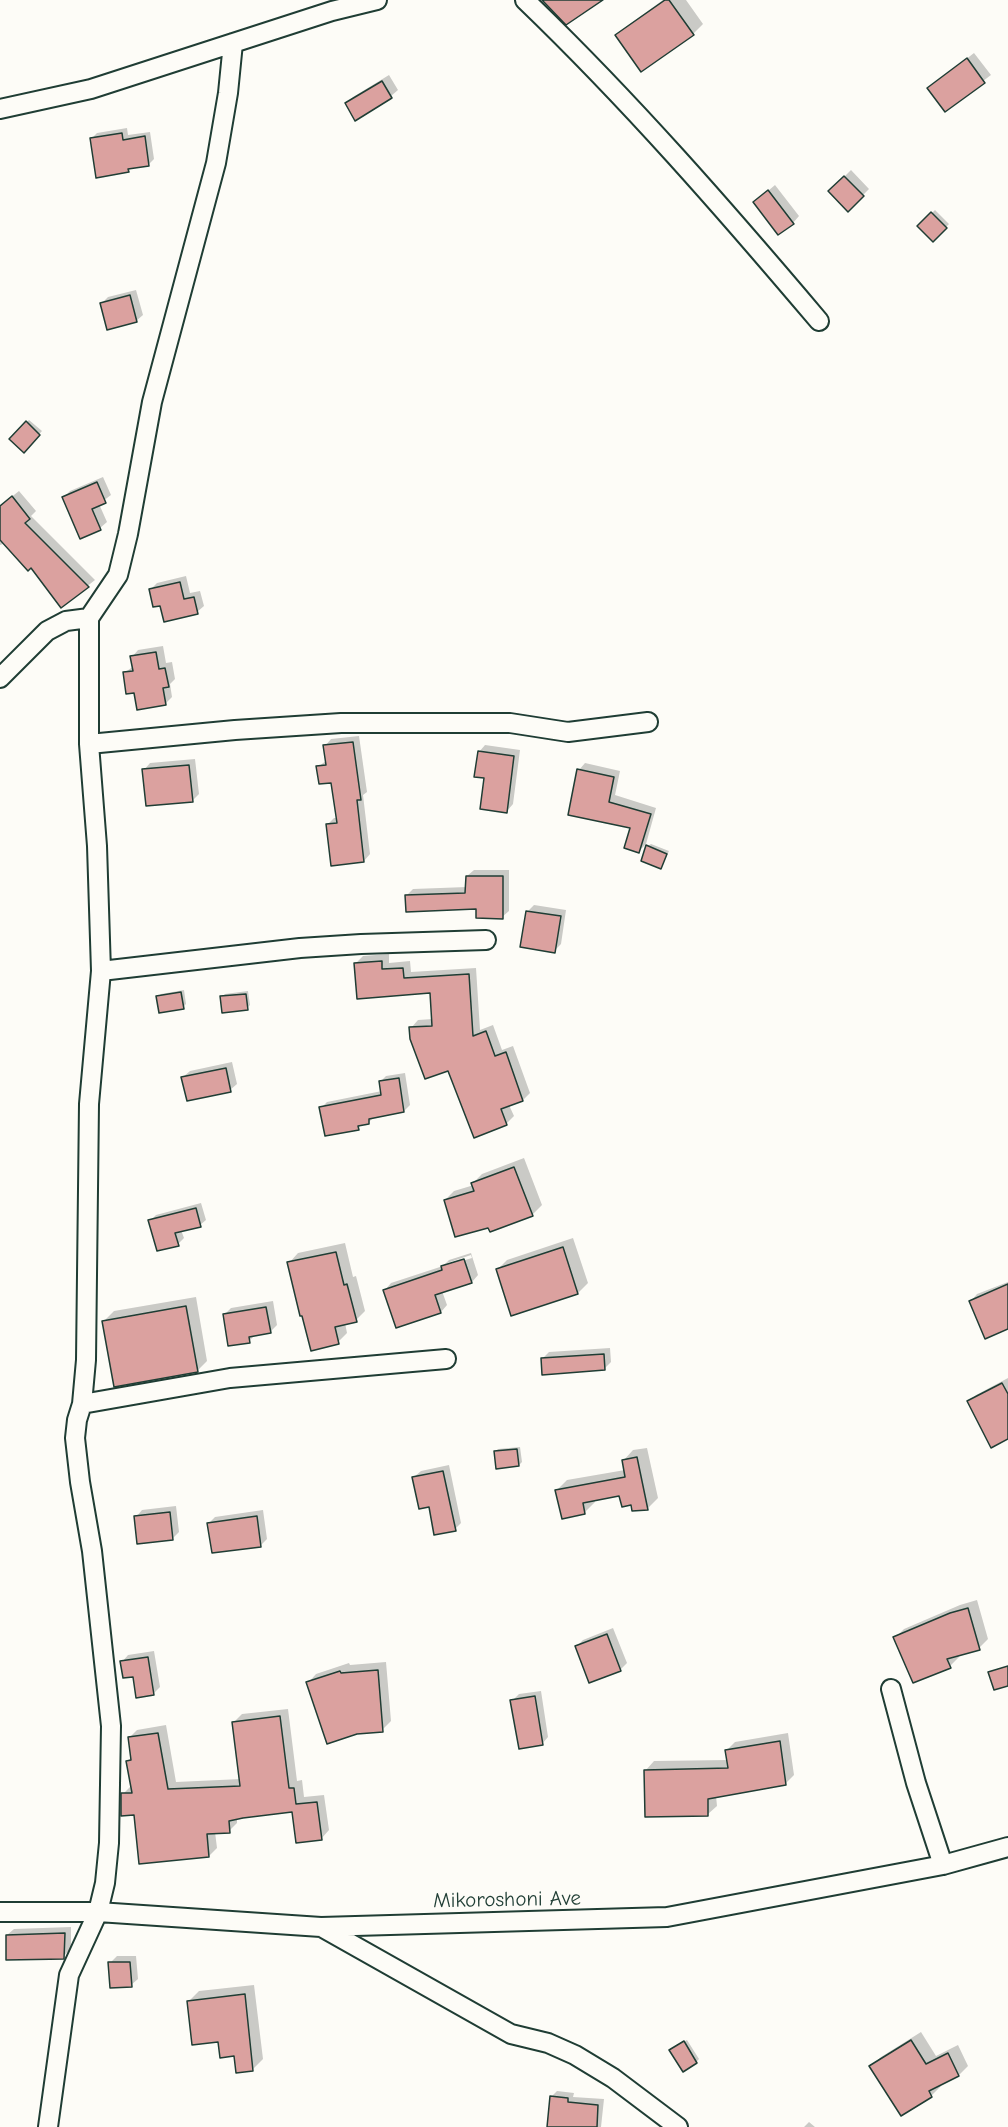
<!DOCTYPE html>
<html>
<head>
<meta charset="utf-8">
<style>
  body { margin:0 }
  canvas { display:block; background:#fdfcf7 }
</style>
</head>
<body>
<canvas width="1008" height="2127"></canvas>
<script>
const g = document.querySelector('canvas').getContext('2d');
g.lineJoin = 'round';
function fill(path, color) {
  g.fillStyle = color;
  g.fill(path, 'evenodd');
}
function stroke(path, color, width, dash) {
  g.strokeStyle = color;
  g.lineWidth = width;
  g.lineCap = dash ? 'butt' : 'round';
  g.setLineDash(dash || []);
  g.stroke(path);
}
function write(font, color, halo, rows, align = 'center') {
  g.font = font + ' "Comic Neue",sans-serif';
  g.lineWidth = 6;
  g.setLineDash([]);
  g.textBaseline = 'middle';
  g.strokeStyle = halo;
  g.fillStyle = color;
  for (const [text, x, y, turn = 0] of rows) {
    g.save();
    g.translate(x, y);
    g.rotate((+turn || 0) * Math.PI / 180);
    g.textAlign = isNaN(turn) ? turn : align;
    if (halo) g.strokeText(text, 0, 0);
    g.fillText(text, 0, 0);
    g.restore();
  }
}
const shadow = new Path2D(`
  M663,0H686L703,24L693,34L617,36L627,26Z
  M974,53L991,75L945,110L929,88Z
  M389,75L398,90L391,96L356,118L347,103L353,97Z
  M127,128L128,135L150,132L154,159L148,165L132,167L128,171L91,139L97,133Z
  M851,170L869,189L848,210L830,191Z
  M775,185L799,216L793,223L755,202Z
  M935,210L949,224L933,240L919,226Z
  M136,290L143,315L136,321L102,303L108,297Z
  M29,420L42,431L24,451L11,439Z
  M103,477L111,495L99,504L107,522L100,528L63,498L70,491Z
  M19,491L36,511L31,516L95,580L62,606L31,566L28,569L3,544L0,545V506Z
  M186,576L190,593L200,591L204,606L197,612L162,604L151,589L157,583Z
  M163,646L166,663L172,662L175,679L170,684L172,697L165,704L124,673L134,666L132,657L138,650Z
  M359,736L367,792L363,795L370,854L364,861L327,825L334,818H338L332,781L318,767L327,760L325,746L331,739Z
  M485,745L520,750L513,804L507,811L479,752Z
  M195,759L199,794L192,801L144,770L150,763Z
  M585,763L620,771L615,795L656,808L646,844L639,851L632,827L579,770Z
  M651,844L669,851L661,868L648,846Z
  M474,870H509V911L502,917L478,907L407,895L413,889L467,887V876Z
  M534,905L566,910L561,944L554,951L527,912Z
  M389,954V963L410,961L411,972L476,968L480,1030L493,1025L502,1050L513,1046L530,1093L523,1100L509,1105L514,1116L506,1124L449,1069L411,1028L418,1020L433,1019L431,992L356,963L363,956Z
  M184,990L186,1004L183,1007L158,997L161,994Z
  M248,991L250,1005L247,1008L222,997L225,994Z
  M232,1062L237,1084L230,1090L183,1077L190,1071Z
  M405,1073L410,1105L404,1111L375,1116L369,1122L363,1123L358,1128L321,1108L327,1102L382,1091L381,1081L386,1076Z
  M524,1158L542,1205L532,1215L489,1226L445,1200L454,1191L474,1185L473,1183L482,1174Z
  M201,1203L206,1220L200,1225L181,1230L184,1238L178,1244L150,1221L156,1215Z
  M573,1238L588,1283L578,1293L512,1314L497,1270L507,1260Z
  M345,1243L353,1277L356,1276L365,1311L356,1320L345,1323L347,1333L338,1342L303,1314L289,1263L298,1253Z
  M471,1253L478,1275L472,1282L442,1291L447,1305L441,1312L385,1290L391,1283L443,1266L449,1260ZM471,1255L472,1258L442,1267L447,1263Z
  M1008,1282V1328L971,1301L977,1294Z
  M196,1297L207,1361L197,1371L104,1321L114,1311Z
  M273,1301L277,1325L270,1332L256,1334L249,1341L224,1315L231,1308Z
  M610,1348L611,1362L604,1369L542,1359L549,1352Z
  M1008,1378V1437L969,1402L976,1395Z
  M520,1447L522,1462L519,1465L495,1452L498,1449Z
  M647,1448L658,1498L648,1508L633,1509L632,1504L621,1494L594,1499L595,1502L584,1513L557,1490L567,1480L625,1470L623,1461L633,1450Z
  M449,1465L461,1523L455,1529L414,1477L421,1471Z
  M176,1506L179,1532L173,1538L136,1517L142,1510Z
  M263,1510L267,1539L261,1545L209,1523L215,1517Z
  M977,1600L988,1639L979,1648L958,1654L959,1657L950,1666L914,1681L895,1638L904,1629L960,1605Z
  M613,1628L627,1663L620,1670L576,1647L583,1640Z
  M154,1651L160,1687L153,1694L122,1662L128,1655Z
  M386,1662L391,1721L382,1730L308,1683L316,1674L349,1663L350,1665Z
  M541,1691L548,1737L542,1744L512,1701L519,1694Z
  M288,1709L297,1781L302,1780L304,1797L324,1795L329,1830L321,1839L293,1810L237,1817V1823L229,1831L215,1832L217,1848L209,1856L135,1814L123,1794L131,1786L128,1761L132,1757L129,1738L137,1730L166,1725L176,1782L241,1779L234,1722L242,1714Z
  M788,1733L794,1775L785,1784L716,1796L717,1806L708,1814L646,1770L654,1761L728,1760L727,1750L735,1742Z
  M71,1927V1948L63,1957L7,1935L14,1929Z
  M117,1956H136L138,1979L131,1985L110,1963Z
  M254,1985L263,2059L253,2069L220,2041L189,2001L199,1991Z
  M921,2032L936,2056L958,2045L968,2066L959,2075L939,2084L941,2086L931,2096L902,2114L871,2066L881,2057Z
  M687,2040L699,2059L696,2062L674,2047Z
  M557,2091L574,2093L573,2097L604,2099L601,2127H549L551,2097Z
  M809,2122L815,2127H804Z`);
const building = new Path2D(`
  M542,0H603L566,25Z
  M665,0H669L694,35L641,72L615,35Z
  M967,58L985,83L945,112L927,88Z
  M382,81L392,98L355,121L345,103Z
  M122,133L123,140L145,136L149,166L128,169L129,172L96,178L90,138Z
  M844,176L864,196L848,212L828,191Z
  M768,190L794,224L778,235L753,202Z
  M931,212L947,228L933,242L917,226Z
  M130,295L137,322L107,330L100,303Z
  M26,421L40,435L24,453L9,439Z
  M97,482L106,503L92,509L101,530L80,539L62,497Z
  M12,496L30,519L25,523L89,587L61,608L31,568L28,571L0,540V506Z
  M180,582L184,599L194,597L198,614L164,622L160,606L153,607L149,589Z
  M156,652L159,669L165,668L169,687L163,688L166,705L137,710L134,693L126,694L123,672L133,671L130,656Z
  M353,742L361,800H357L364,862L331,866L326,824L337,823L331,783L319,784L316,766L326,765L323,745Z
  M478,751L514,756L507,813L480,809L484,778L474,777Z
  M189,765L193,802L146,806L142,769Z
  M577,769L614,777L609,802L651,814L639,853L624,848L630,828L568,815Z
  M646,845L667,854L661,869L641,861Z
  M466,876H503V919L476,918V909L406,912L405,895L465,893Z
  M526,911L561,916L555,953L520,947Z
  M382,961V969L403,968L404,978L469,974L473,1036L486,1031L495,1056L506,1052L523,1101L501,1109L507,1125L474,1138L448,1071L425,1079L410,1039L409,1027L432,1026L430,993L357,999L354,963Z
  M181,992L184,1009L159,1013L156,996Z
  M246,994L248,1010L222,1013L220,996Z
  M226,1068L231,1092L187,1101L181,1077Z
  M399,1078L404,1112L369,1119V1124L358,1126L359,1130L325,1136L319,1107L381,1095L379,1081Z
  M514,1167L533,1216L490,1232L488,1228L455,1237L444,1200L474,1191L471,1183Z
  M196,1208L201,1227L175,1233L179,1246L157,1251L148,1220Z
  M563,1247L578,1294L511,1316L496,1269Z
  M336,1252L344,1285L347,1284L357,1322L335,1327L339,1344L311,1351L302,1316H300L287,1262Z
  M464,1259L472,1283L435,1295L441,1313L396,1328L383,1290L442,1270L441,1266Z
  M1008,1284V1329L985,1339L969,1301Z
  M186,1306L198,1372L114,1387L102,1321Z
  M266,1307L271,1333L249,1337L250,1343L228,1346L223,1314Z
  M604,1354L605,1370L542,1375L541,1358Z
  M1002,1383L1008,1394V1439L991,1448L967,1401Z
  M517,1449L519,1466L496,1469L494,1451Z
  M637,1457L648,1510L632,1511L631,1505L622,1507L619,1496L583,1503L585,1514L562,1519L555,1490L625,1477L622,1460Z
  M443,1471L456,1531L434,1535L429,1507L419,1509L412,1477Z
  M170,1512L173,1540L137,1544L134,1516Z
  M257,1516L261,1547L212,1553L207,1523Z
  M968,1608L980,1650L947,1659L951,1668L913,1683L893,1637L950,1613Z
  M607,1634L621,1671L589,1683L575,1646Z
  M148,1657L154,1695L136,1698L133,1677L123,1678L120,1661Z
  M1008,1666V1686L994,1690L988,1672Z
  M378,1670L383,1732L357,1734L327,1744L306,1682L340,1671L341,1673Z
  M535,1696L543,1745L519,1749L510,1700Z
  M280,1716L289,1788H294L296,1804L317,1802L322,1840L296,1843L292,1812L243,1818L229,1821L230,1833L207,1834L209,1857L139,1864L134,1815L121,1816V1793H132L126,1761L131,1760L128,1737L158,1733L168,1789L240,1786L232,1722Z
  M780,1741L786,1785L708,1799V1816L645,1817L644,1770L728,1768L725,1750Z
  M65,1933L64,1959L6,1960V1935Z
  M108,1962H130L132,1987L110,1988Z
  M245,1994L253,2071L236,2073L234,2056L220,2058L218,2042L192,2045L187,2001Z
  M911,2040L926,2064L948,2053L959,2076L929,2091L932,2097L901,2116L869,2066Z
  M684,2041L697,2063L683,2072L669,2050Z
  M550,2096L568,2098V2102L598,2105L597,2127H547Z`);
const minor = new Path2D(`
  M525,0C630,101 725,210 819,321
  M0,109L91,89L332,11L377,0
  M0,678L47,631L66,621L89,618
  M89,744L235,730L341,723H510L568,732L648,722
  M101,971L300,948L361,944L486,940
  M82,1404L230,1378L446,1359
  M891,1689L916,1783L943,1865
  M0,1912H98L321,1927L667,1917L943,1865L1008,1847
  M323,1928L511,2034L548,2043L575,2055L613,2078L678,2127
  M48,2127L69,1975L98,1912L105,1883L109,1843L111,1726L92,1551L80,1482L75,1438L77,1420L82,1404L86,1360L89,1104L101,971L97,846L89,744V618L118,575L128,534L152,402L216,163L228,93L233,43`);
const streetNames = [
  ["Mikoroshoni Ave",507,1900,-1]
];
fill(shadow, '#0003');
fill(building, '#dba19f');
stroke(building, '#1f3d34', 1.5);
stroke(minor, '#1f3d34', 22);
stroke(minor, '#fdfcf7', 18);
write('21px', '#1f3d34', '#fdfcf7', streetNames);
</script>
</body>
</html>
